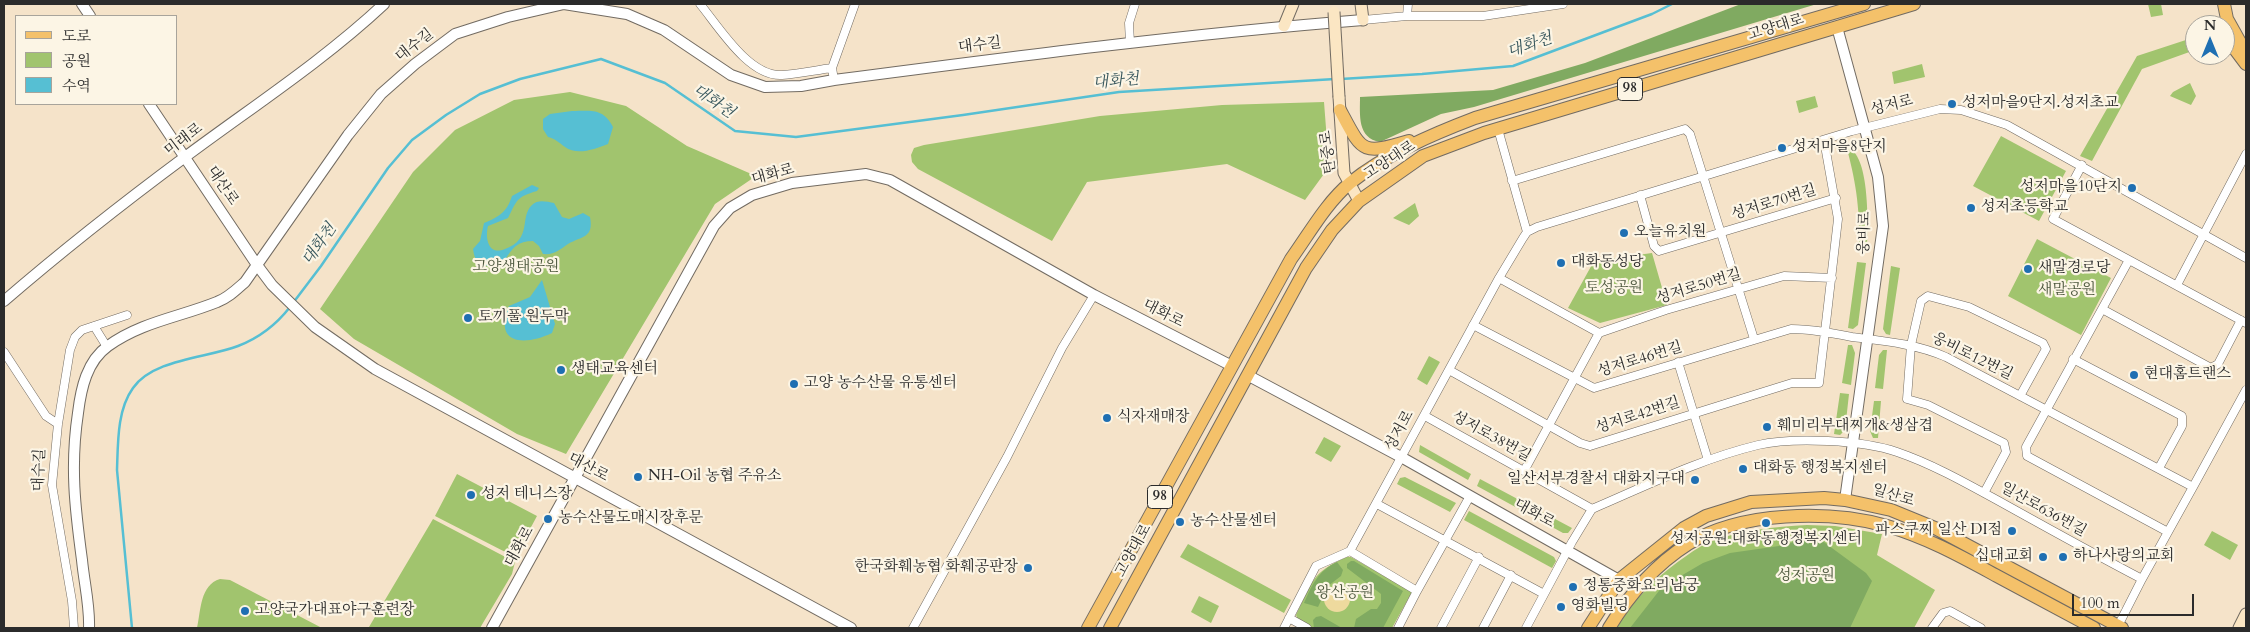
<!DOCTYPE html>
<html>
<head>
<meta charset="utf-8">
<style>
  body { margin:0 }
  #map { position:relative; width:2250px; height:632px; overflow:hidden; background:#f5e3c9; font-family:Cardo,"Noto Serif KR",serif }
  canvas { display:block }
  .frame { position:absolute; inset:0; border:5px solid #2b2b2b; pointer-events:none }
  .legend { position:absolute; left:15px; top:15px; width:162px; height:90px; box-sizing:border-box; background:#fcf5e5; border:1px solid #a8a49b; margin:0; padding:6px 9px; list-style:none; font-size:15px; color:#2b2b2b }
  .legend li { display:flex; align-items:center; gap:10px; height:25px }
  .legend b { width:25px; border:1px solid #a8a49b }
  .north { position:absolute; left:2185px; top:15px; width:50px; height:50px; box-sizing:border-box; background:#fcf5e5; border:1px solid #a8a49b; border-radius:50%; rotate:0deg; font-size:14px; font-weight:700; line-height:20px; text-align:center; color:#2b2b2b }
  .north::after { content:''; display:block; margin:auto; width:18px; height:22px; background:#1f6fb2; clip-path:polygon(50% 0,100% 100%,50% 72%,0 100%) }
  .scale { position:absolute; left:2072px; top:594px; width:122px; height:22px; box-sizing:border-box; border:2px solid #2b2b2b; border-top:0; padding-left:6px; font-size:15px; line-height:18px; white-space:nowrap; color:#2b2b2b; -webkit-text-stroke:4px #fcf5e5; paint-order:stroke }
</style>
</head>
<body>
<div id="map">
<canvas width="2250" height="632"></canvas>
<div class="frame"></div>
<ul class="legend">
<li><b style="height:6px;background:#f4c16a"></b>도로</li>
<li><b style="height:14px;background:#a1c46e"></b>공원</li>
<li><b style="height:14px;background:#56bfd3"></b>수역</li>
</ul>
<div class="north">N</div>
<div class="scale">100 m</div>
</div>
<script>
const g = document.querySelector('canvas').getContext('2d');
g.lineJoin = 'round';
function fill(path, color) {
  g.fillStyle = color;
  g.fill(path, 'evenodd');
}
function stroke(path, color, width, dash) {
  g.strokeStyle = color;
  g.lineWidth = width;
  g.lineCap = dash ? 'butt' : 'round';
  g.setLineDash(dash || []);
  g.stroke(path);
}
function write(font, color, halo, rows, align = 'center') {
  g.font = font + ' Cardo,"Noto Serif KR",serif';
  g.lineWidth = 4.5;
  g.setLineDash([]);
  g.textBaseline = 'middle';
  g.strokeStyle = halo;
  g.fillStyle = color;
  for (const [text, x, y, turn = 0] of rows) {
    g.save();
    g.translate(x, y);
    g.rotate((+turn || 0) * Math.PI / 180);
    g.textAlign = isNaN(turn) ? turn : align;
    if (halo) g.strokeText(text, 0, 0);
    g.fillText(text, 0, 0);
    g.restore();
  }
}
const green = new Path2D(`
  M2148,4H2161L2163,15L2151,17Z
  M2195,37V50L2142,69L2092,161L2080,156L2137,56Z
  M1922,64L1925,77L1894,84L1892,72Z
  M2190,83L2196,96L2191,105L2170,96L2173,92Z
  M570,92L626,106L687,146L756,176L715,204L566,454L517,434L354,339L320,309L413,172L455,130L514,100Z
  M1815,96L1818,107L1799,113L1796,101Z
  M1324,102L1329,167L1305,200L1227,164L1087,182L1052,241L918,169L912,162L911,155L914,148L924,145L1100,116L1222,105Z
  M2001,136L2066,171L2039,221L1973,186Z
  M1851,149C1870,163 1868,228 1867,251L1859,249C1860,212 1857,186 1847,149Z
  M1415,203L1419,216L1409,225L1393,218Z
  M2037,239L2111,278L2081,335L2008,296Z
  M1652,253L1667,305L1600,323L1568,308L1594,261Z
  M1857,262L1866,263L1858,325L1853,329L1848,328Z
  M1891,266L1900,268L1890,335L1886,334L1883,329Z
  M1848,345H1852L1855,353L1851,385L1842,383Z
  M1883,350H1887L1883,389L1875,388L1879,355Z
  M1429,356L1440,362L1427,385L1417,379Z
  M1840,393L1849,394L1845,430L1840,435L1834,434Z
  M1874,401H1881L1878,438H1873L1870,431Z
  M1324,437L1341,446L1331,462L1315,453Z
  M1420,445L1471,474L1468,480L1419,452Z
  M457,474L537,516L515,557L435,516Z
  M1405,477L1456,503L1450,512L1397,484L1400,478Z
  M1480,479L1572,528L1568,533H1563L1477,486Z
  M1469,511L1554,557L1556,561L1552,568L1464,520Z
  M433,519L515,562L512,574L480,628H366L369,627Z
  M1807,525L1835,526L1882,534L1877,555L1935,590L1914,628H1617C1635,597 1659,574 1689,554C1695,550 1702,545 1709,542C1741,530 1774,527 1807,525Z
  M2212,531L2238,545L2230,560L2204,545Z
  M1188,544L1291,600L1284,613L1180,557Z
  M1347,557H1351L1412,592L1392,628H1311L1299,622L1296,615C1312,583 1311,572 1347,557Z
  M220,579L230,580L322,628H197C201,610 200,585 220,579Z
  M1199,596L1219,606L1211,623L1191,612Z`);
const forest = new Path2D(`
  M1741,4H1817L1474,107L1441,114L1380,142C1357,138 1360,115 1360,97L1493,90L1585,63Z
  M1798,540H1821L1866,573L1872,581L1850,628H1630L1662,587L1703,563L1730,553L1786,545Z
  M1351,561H1354L1403,591L1383,628H1354L1356,619L1371,609H1377L1381,603V594L1347,568V564Z
  M1337,562L1343,570L1341,576L1328,586L1318,607L1304,603C1312,585 1318,571 1337,562Z
  M1321,616L1342,628H1343H1314L1313,620L1316,617Z`);
const sand = new Path2D(`
  M1324 599a13 13 0 1 1 26 0a13 13 0 1 1-26 0Z`);
const water = new Path2D(`
  M572,111C592,111 603,108 613,127L608,144C595,149 577,156 565,147C558,142 556,139 548,137L543,129V119L550,114Z
  M532,185L539,188L537,191C516,197 517,200 508,218L488,226C485,238 488,256 505,249C533,239 519,217 532,205C538,199 547,202 554,203L562,217L569,219L583,213L590,217C594,238 582,236 568,244C559,250 555,255 543,254L539,246L533,241C518,241 512,248 505,260C489,267 476,272 473,249L480,241L484,223C499,217 507,212 512,196Z
  M542,280L555,324L552,333C525,346 493,345 509,306L530,297Z`);
const stream = new Path2D(`
  M1341,79L1422,74L1513,66L1652,14L1672,4
  M293,303L321,266L388,168L412,140L446,115L480,94L520,79L601,59L665,83L735,131L796,137L963,115L1119,92L1335,79
  M132,628L117,470C118,443 117,410 133,388C153,359 207,358 238,346C259,338 276,325 290,307`);
const minor = new Path2D(`
  M700,4C719,27 749,77 782,75C799,74 816,70 832,68
  M1407,16L1408,4
  M1363,20L1407,16H1483L1563,4
  M1130,43L1129,23L1135,4
  M834,80L832,68L855,4
  M1498,129L1527,232
  M2082,165L2053,219L2246,323
  M1512,181L1685,129L1690,134L1754,339
  M1640,195L1654,246L1659,251L1836,198
  M2129,260L2026,447L2027,456L2168,532L2193,487
  M1499,278L1599,333L1666,310L1784,276L1832,278
  M2177,285L2246,154
  M2102,309L2211,368L2218,364L2241,320
  M1473,325L1594,388L1791,329C1812,329 1832,333 1852,337C1884,341 1917,344 1946,357L2193,487L2246,390
  M94,326L107,347
  M4,352L46,416L58,424
  M2073,359L2182,416V426L2159,468
  M1678,362L1708,460
  M1449,370L1580,443L1590,446L1792,383H1819L1838,219L1824,140
  M1425,416L1592,509C1646,486 1700,459 1758,445C1793,437 1863,440 1897,452C1935,465 1971,486 2006,505C2051,530 2096,555 2142,579L2168,532
  M1524,471L1599,333
  M1984,493L2006,452L2004,443L1928,405L1907,399L1911,345L1921,301L1928,296L1969,307L2043,343L2046,349L2020,396
  M1377,504L1544,594
  M1350,551L1417,591
  M1289,618L1307,628
  M2118,626L2142,579
  M74,628L72,601L52,485L58,424L70,350L75,337L82,330L127,315
  M913,628L1007,457L1062,348L1094,295
  M1284,628L1316,566L1350,551L1499,278L1523,238L1527,232L1537,227L1852,131L1940,109L1961,110L2007,125L2246,258
  M1398,628L1417,591L1470,496
  M1441,628L1479,557
  M1483,628L1511,575
  M1526,628L1572,542L1592,509
  M1932,628L1943,613L1950,611L1981,628`);
const tertiary = new Path2D(`
  M82,4L90,16
  M1837,27L1878,177L1883,226L1845,500
  M149,104L257,265L272,285L315,327L375,369L851,628
  M4,301C62,251 123,203 185,157C252,107 323,61 384,4
  M1249,376L1401,457L1619,580
  M89,628C90,606 84,582 82,560C75,508 70,466 78,413C81,388 87,361 108,346C141,322 180,317 217,302C228,298 236,290 245,282L348,135L381,94L415,64L455,34L508,17L564,4L627,14L664,30L731,75L765,87L801,86L834,80C1010,57 1186,34 1363,20
  M492,628L714,226L730,208L752,195L792,183L866,174L890,180L1094,295L1232,366`);
const secondary = new Path2D(`
  M1361,4L1363,20
  M1284,26L1293,4
  M1339,97L1344,173L1359,201
  M2239,628L2246,614`);
const primary = new Path2D(`
  M2224,4L2227,19L2246,53
  M2234,48L2246,64
  M1340,110C1363,153 1361,155 1409,141
  M1088,628L1291,259C1309,234 1326,203 1350,183C1386,154 1433,134 1475,118L1864,4
  M1110,628L1306,268L1332,230L1359,201L1423,156L1484,133L1914,4
  M1588,628L1619,580L1684,528L1706,516L1751,502L1824,498L1845,500L1891,510L1935,528L2122,628
  M1609,628C1629,595 1655,565 1688,544C1741,511 1829,510 1887,526C1926,537 1962,557 1997,576C2030,594 2062,611 2094,628`);
const secondaryBridge = new Path2D(`
  M1334,12L1339,97`);
const markers = [
  [1952,104,5,"#1f6fb2"],
  [1782,148,5,"#1f6fb2"],
  [2132,188,5,"#1f6fb2"],
  [1971,208,5,"#1f6fb2"],
  [1624,233,5,"#1f6fb2"],
  [1561,263,5,"#1f6fb2"],
  [2028,269,5,"#1f6fb2"],
  [468,318,5,"#1f6fb2"],
  [561,370,5,"#1f6fb2"],
  [2134,375,5,"#1f6fb2"],
  [794,384,5,"#1f6fb2"],
  [1107,418,5,"#1f6fb2"],
  [1767,427,5,"#1f6fb2"],
  [1743,469,5,"#1f6fb2"],
  [638,477,5,"#1f6fb2"],
  [1695,480,5,"#1f6fb2"],
  [471,495,5,"#1f6fb2"],
  [548,519,5,"#1f6fb2"],
  [1180,522,5,"#1f6fb2"],
  [1766,523,5,"#1f6fb2"],
  [2012,531,5,"#1f6fb2"],
  [2043,557,5,"#1f6fb2"],
  [2063,557,5,"#1f6fb2"],
  [1028,568,5,"#1f6fb2"],
  [1573,587,5,"#1f6fb2"],
  [1561,607,5,"#1f6fb2"],
  [245,611,5,"#1f6fb2"]
];
const shields = [
  [1630,89,25],
  [1160,497,25]
];
const shieldNames = [
  ["98",1630,89],
  ["98",1160,497]
];
const streetNames = [
  ["고양대로",1776,28,-17],
  ["대수길",415,46,-38],
  ["대수길",980,46,-7],
  ["성저로",1892,106,-14],
  ["미래로",184,140,-37],
  ["탄중로",1329,152,-97],
  ["고양대로",1390,161,-33],
  ["대화로",773,175,-15],
  ["대산로",222,186,56],
  ["성저로70번길",1774,203,-17],
  ["웅비로",1865,233,-88],
  ["성저로50번길",1699,287,-17],
  ["대화로",1163,314,27],
  ["웅비로12번길",1972,357,26],
  ["성저로46번길",1640,360,-17],
  ["성저로42번길",1638,416,-18],
  ["성저로",1400,431,-61],
  ["성저로38번길",1491,437,29],
  ["대산로",588,468,28],
  ["대수길",40,470,-88],
  ["일산로",1893,496,17],
  ["일산로636번길",2043,510,29],
  ["대화로",1534,514,29],
  ["대화로",520,547,-61],
  ["고양대로",1134,551,-61]
];
const poiNames = [
  ["성저마을9단지.성저초교",1962,104],
  ["성저마을8단지",1792,148],
  ["성저마을10단지",2122,188,"right"],
  ["성저초등학교",1981,208],
  ["오늘유치원",1634,233],
  ["대화동성당",1571,263],
  ["새말경로당",2038,269],
  ["토끼풀 원두막",478,318],
  ["생태교육센터",571,370],
  ["현대홈트랜스",2144,375],
  ["고양 농수산물 유통센터",804,384],
  ["식자재매장",1117,418],
  ["훼미리부대찌개&생삼겹",1777,427],
  ["대화동 행정복지센터",1753,469],
  ["NH-Oil 농협 주유소",648,477],
  ["일산서부경찰서 대화지구대",1685,480,"right"],
  ["성저 테니스장",481,495],
  ["농수산물도매시장후문",558,519],
  ["농수산물센터",1190,522],
  ["파스쿠찌 일산 DI점",2002,531,"right"],
  ["성저공원.대화동행정복지센터",1766,540,"center"],
  ["십대교회",2033,557,"right"],
  ["하나사랑의교회",2073,557],
  ["한국화훼농협 화훼공판장",1018,568,"right"],
  ["정통중화요리남궁",1583,587],
  ["영화빌딩",1571,607],
  ["고양국가대표야구훈련장",255,611]
];
const parkNames = [
  ["고양생태공원",516,268],
  ["토성공원",1614,289],
  ["새말공원",2067,291],
  ["성저공원",1806,577],
  ["왕산공원",1345,594]
];
const waterNames = [
  ["대화천",1530,46,-19],
  ["대화천",1116,82,-6],
  ["대화천",713,102,34],
  ["대화천",320,245,-55]
];
fill(green, '#a1c46e');
fill(forest, '#80aa61');
fill(sand, '#eeda9e');
fill(water, '#56bfd3');
stroke(stream, '#56bfd3', 2.5);
stroke(minor, '#726b62', 9);
stroke(tertiary, '#726b62', 12);
stroke(secondary, '#726b62', 13);
stroke(primary, '#726b62', 14);
stroke(minor, '#fff', 8);
stroke(tertiary, '#fff', 10);
stroke(secondary, '#fbe6c3', 11);
stroke(primary, '#f4c16a', 12);
stroke(secondaryBridge, '#726b62', 13, []);
stroke(secondaryBridge, '#fbe6c3', 11);
for (const [x, y, r, color] of markers) {
  const dot = new Path2D();
  dot.arc(x, y, r, 0, 2 * Math.PI);
  g.fillStyle = color;
  g.fill(dot);
  stroke(dot, '#fcf5e5', 2);
}
for (const [x, y, w] of shields) {
  const box = new Path2D();
  box.roundRect(x - w / 2, y - 11.5, w, 23, 4);
  g.fillStyle = '#fcf5e5';
  g.fill(box);
  stroke(box, '#2b2b2b', 1);
}
write('bold 14px', '#2b2b2b', null, shieldNames);
write('15px', '#2b2b2b', '#fcf5e5', streetNames);
write('15px', '#2b2b2b', '#fcf5e5', poiNames, 'left');
write('15px', '#4e593f', '#fcf5e5', parkNames);
write('italic 16px', '#38575d', '#fcf5e5', waterNames);
</script>
</body>
</html>
